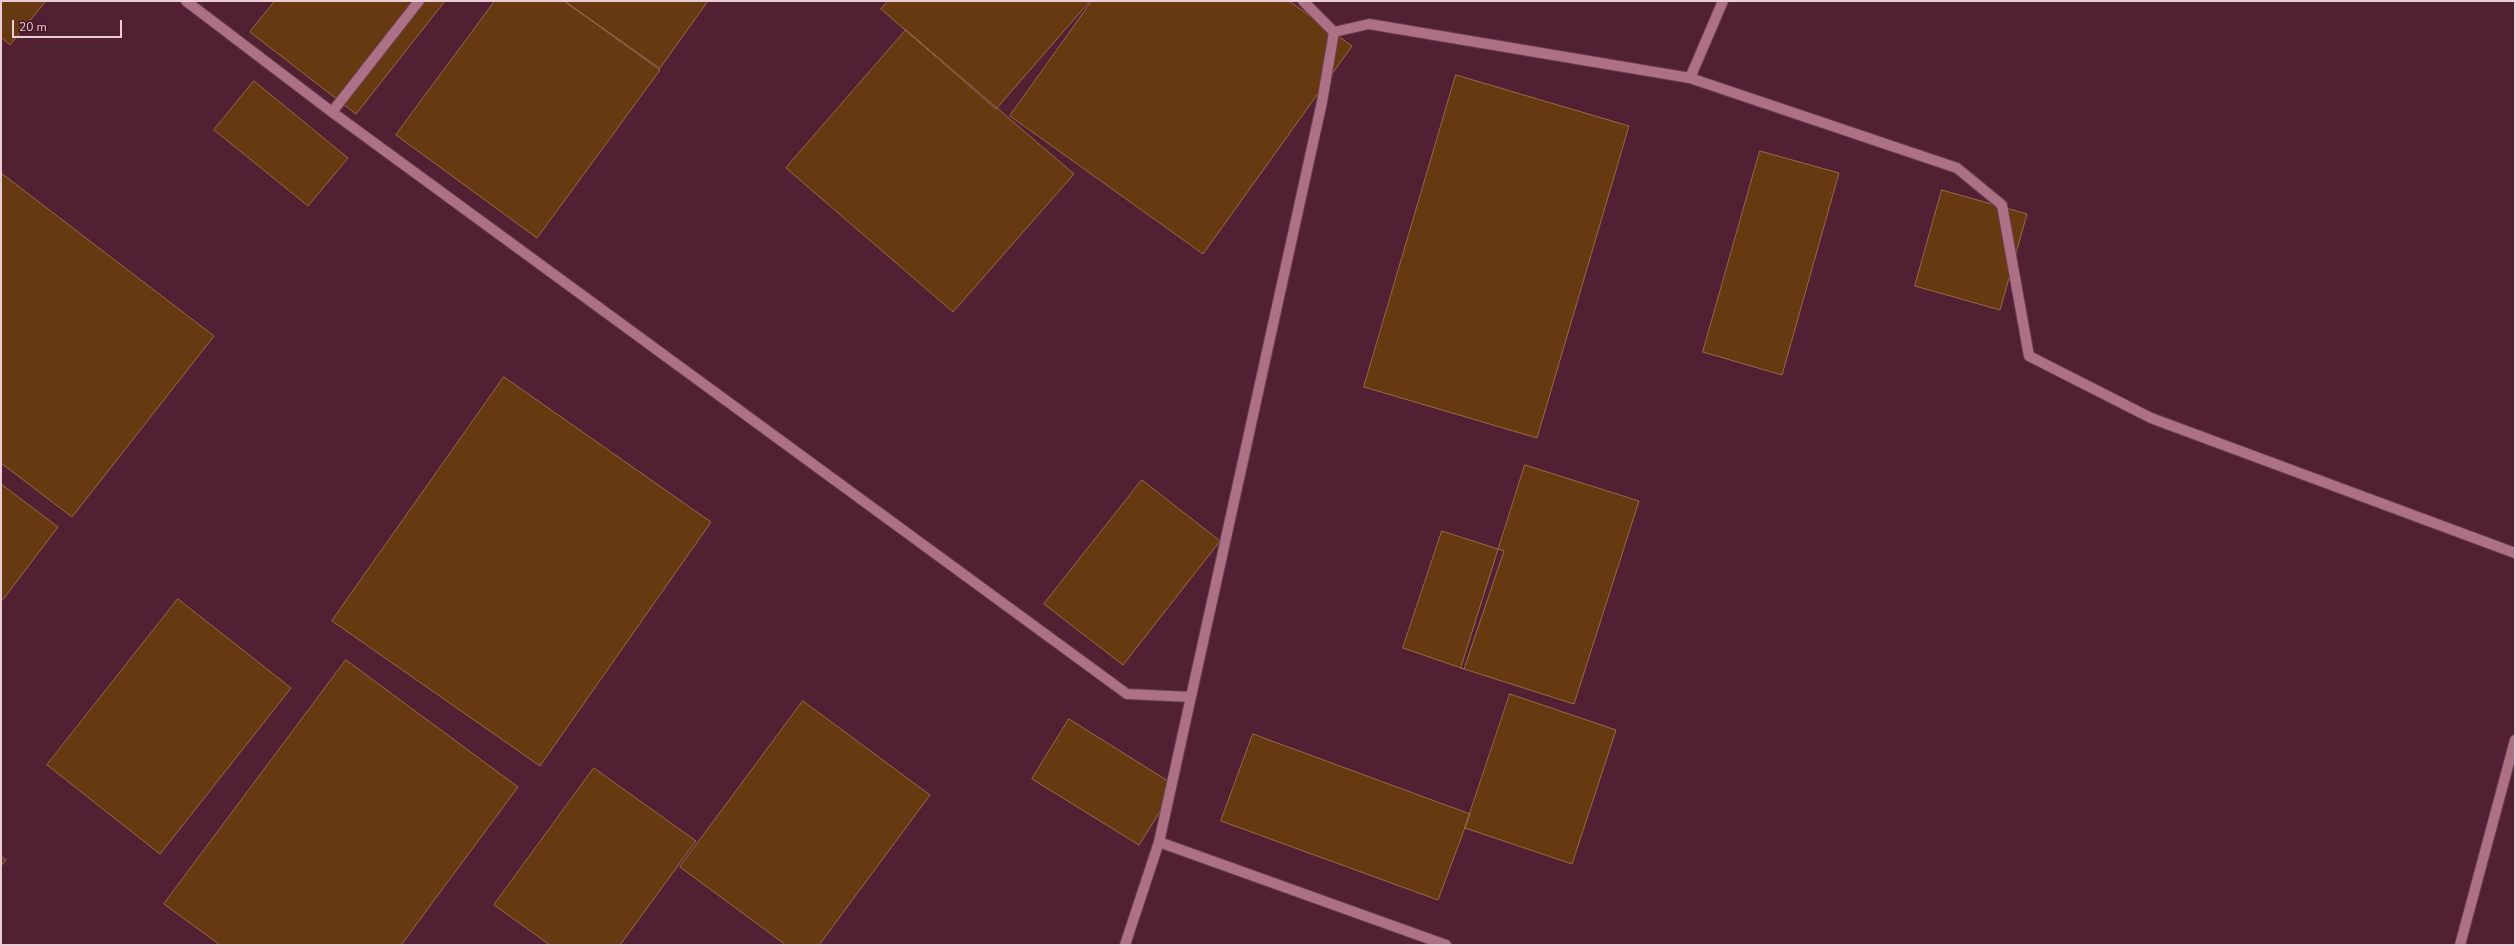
<!DOCTYPE html>
<html>
<head>
<meta charset="utf-8">
<style>
  body { margin:0 }
  #map { position:relative; width:2516px; height:946px; overflow:hidden; background:#522033; font-family:"Nunito Sans",sans-serif }
  canvas { display:block }
  .frame { position:absolute; inset:0; border:2px solid #ecccd5; pointer-events:none }
  .scale { position:absolute; left:12px; top:20px; width:110px; height:18px; box-sizing:border-box; border:2px solid #ecccd5; border-top:0; padding-left:5px; font-size:12px; line-height:14px; white-space:nowrap; color:#ecccd5; -webkit-text-stroke:3px #461629; paint-order:stroke }
</style>
</head>
<body>
<div id="map">
<canvas width="2516" height="946"></canvas>
<div class="frame"></div>
<div class="scale">20 m</div>
</div>
<script>
const g = document.querySelector('canvas').getContext('2d');
g.lineJoin = 'round';
function fill(path, color) {
  g.fillStyle = color;
  g.fill(path, 'evenodd');
}
function stroke(path, color, width, dash) {
  g.strokeStyle = color;
  g.lineWidth = width;
  g.lineCap = dash ? 'butt' : 'round';
  g.setLineDash(dash || []);
  g.stroke(path);
}
const building = new Path2D(`
  M1,1H46L10,45L1,37Z
  M275,1H445L356,114L250,32Z
  M495,1H564L660,70L537,238L396,135Z
  M565,1H708L660,68Z
  M888,1H1090L996,109L881,9Z
  M1092,1H1289L1352,46L1203,254L1010,116Z
  M906,30L1074,174L953,312L786,168Z
  M1456,75L1629,126L1537,438L1364,387Z
  M254,81L348,158L308,206L214,130Z
  M1760,151L1839,173L1782,375L1703,352Z
  M1,173L214,336L72,517L1,463Z
  M1942,190L2027,214L2000,310L1915,286Z
  M504,377L711,522L540,766L332,621Z
  M1525,465L1639,501L1574,704L1461,668Z
  M1142,480L1220,541L1123,665L1044,604Z
  M1,484L58,527L1,602Z
  M1442,531L1504,551L1464,669L1403,648Z
  M178,599L291,688L160,854L47,765Z
  M346,660L518,787L401,945H220L164,904Z
  M1510,694L1616,730L1572,864L1465,828Z
  M803,701L930,795L819,945H786L680,867Z
  M1069,719L1176,786L1139,845L1032,779Z
  M1253,734L1470,814L1438,900L1221,821Z
  M594,768L696,841L620,945H550L494,905Z
  M1,856L6,860L1,866Z`);
const minor = new Path2D(`
  M186,1L332,112L1127,694L1191,697
  M1334,32L1369,24L1690,78L1957,168L2002,205L2029,356L2151,418L2515,553
  M1690,78L1723,1
  M332,112L419,1
  M1159,842L1446,945
  M1125,945L1159,842L1322,102L1334,32L1303,1
  M2460,945L2515,740`);
fill(building, '#663910');
stroke(building, '#986a46', 1);
stroke(minor, '#683d4f', 12);
stroke(minor, '#ac7185', 10);
</script>
</body>
</html>
